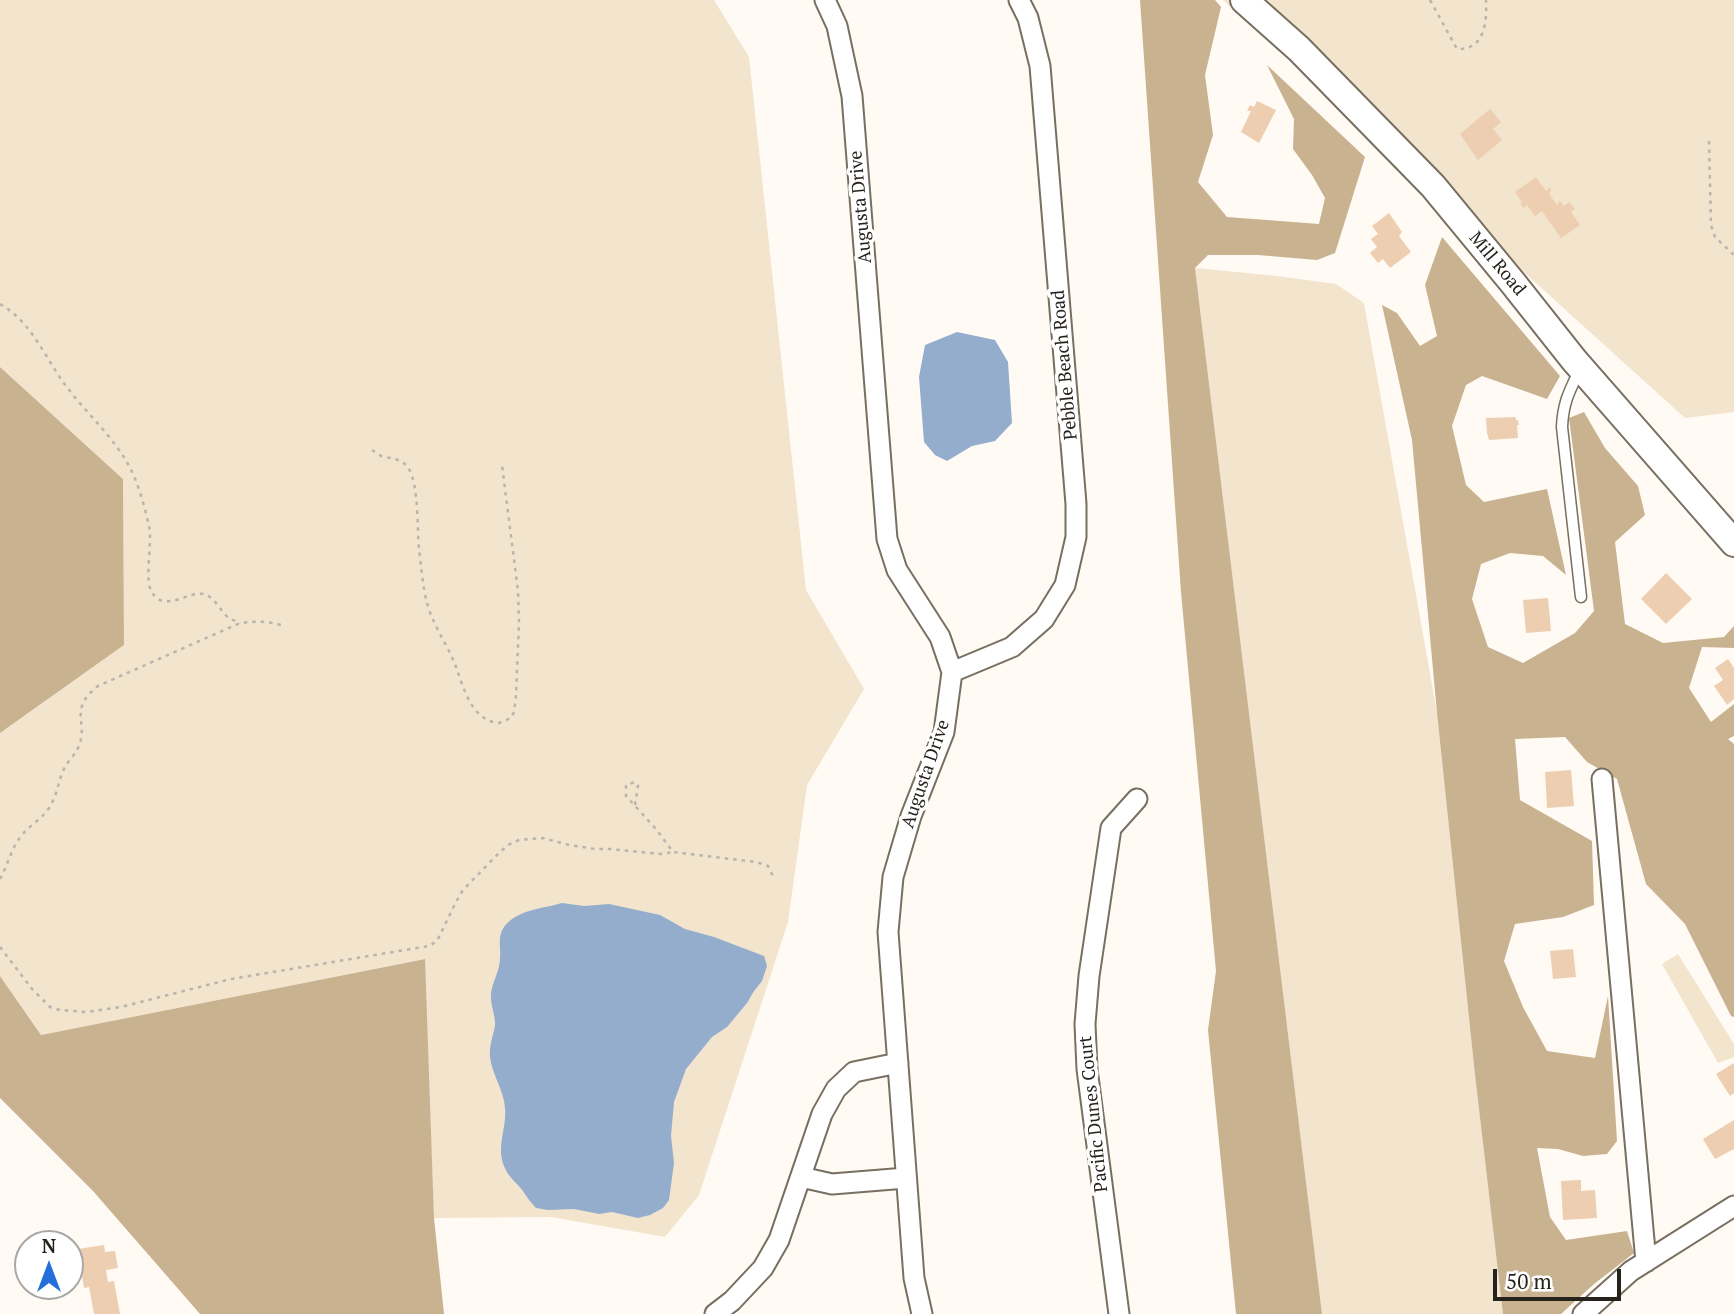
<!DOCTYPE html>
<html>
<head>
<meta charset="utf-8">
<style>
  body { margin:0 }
  #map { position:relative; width:1734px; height:1314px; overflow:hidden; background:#fffaf4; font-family:"PT Serif",serif }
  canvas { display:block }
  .north { position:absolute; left:14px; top:1230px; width:70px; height:70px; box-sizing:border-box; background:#fff; border:2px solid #a8a7a5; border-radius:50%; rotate:0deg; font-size:19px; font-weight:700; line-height:28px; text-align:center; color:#26231d }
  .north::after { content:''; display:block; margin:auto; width:24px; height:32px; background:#236ed9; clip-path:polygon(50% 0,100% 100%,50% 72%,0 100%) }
  .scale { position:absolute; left:1493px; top:1269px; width:128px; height:32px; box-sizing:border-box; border:4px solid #26231d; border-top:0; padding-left:9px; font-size:21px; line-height:24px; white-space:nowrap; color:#26231d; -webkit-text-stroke:5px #fff; paint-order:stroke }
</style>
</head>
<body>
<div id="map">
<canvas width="1734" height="1314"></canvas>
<div class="north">N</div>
<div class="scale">50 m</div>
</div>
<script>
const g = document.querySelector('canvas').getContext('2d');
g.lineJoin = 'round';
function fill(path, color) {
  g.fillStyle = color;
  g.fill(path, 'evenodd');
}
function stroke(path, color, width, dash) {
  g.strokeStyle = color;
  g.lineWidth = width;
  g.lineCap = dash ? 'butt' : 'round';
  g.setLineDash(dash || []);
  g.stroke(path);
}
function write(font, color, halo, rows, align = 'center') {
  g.font = font + ' "PT Serif",serif';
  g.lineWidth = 7;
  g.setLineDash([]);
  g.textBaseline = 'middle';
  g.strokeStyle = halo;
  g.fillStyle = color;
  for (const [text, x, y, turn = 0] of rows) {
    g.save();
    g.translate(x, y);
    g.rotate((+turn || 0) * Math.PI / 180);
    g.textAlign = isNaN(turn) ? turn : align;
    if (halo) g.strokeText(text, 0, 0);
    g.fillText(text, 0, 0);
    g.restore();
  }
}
const green = new Path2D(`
  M0,0H714L749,57L806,590L864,689L807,785L788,922L699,1195L665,1237L551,1217L434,1218L424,959L41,1035L0,976V733L124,645L123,479L0,367Z
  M1223,0H1734V412L1685,418Z
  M1195,268L1277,276L1336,284L1364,303L1437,713L1475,1075L1503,1314H1322Z
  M1678,954L1734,1044V1057L1718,1063L1662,964Z`);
const forest = new Path2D(`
  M1140,0H1215L1221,7L1205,75L1213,135L1198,182L1227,217L1319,224L1325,198L1312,175L1293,149L1294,119L1267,65L1365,157L1335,253L1317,260L1258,255H1208L1195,268L1322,1314H1236L1208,1030L1216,971L1181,592Z
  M1442,237L1560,376L1547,399L1482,376L1466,385L1452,426L1466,485L1484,502L1547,489L1566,575L1543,556L1510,553L1481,564L1472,599L1488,647L1523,663L1575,633L1594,611L1569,418L1584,412L1605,448L1638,486L1645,515L1615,542L1625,624L1663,643L1724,637L1734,626V648L1702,647L1689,688L1711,722L1734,704V736L1728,739L1734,744V1017L1731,1016L1685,924L1646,884L1617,779L1587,762L1565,737L1515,739L1520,800L1592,841L1594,905L1563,917L1515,924L1504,961L1523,1007L1547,1051L1595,1058L1608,996L1617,1141L1607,1154L1583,1156L1558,1149L1537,1148L1550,1217L1566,1240L1627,1231L1634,1253L1594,1284L1561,1314H1503L1475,1075L1437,713L1412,440L1382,305L1397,313L1420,346L1437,336L1425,285Z
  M0,367L123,479L124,645L0,733Z
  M425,959L434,1218L444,1314H200L93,1191L0,1098V976L41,1035Z`);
const water = new Path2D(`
  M957,332L995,340L1008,362L1012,423L995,441L972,446L947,461L935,455L924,442L919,377L925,345Z
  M562,903L584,906L609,904L660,915L685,929L714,937L764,956L767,966L762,981L754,991L747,1003L727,1027L712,1037L686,1069L674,1102L671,1136L674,1163L669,1200L663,1208L650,1215L638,1218L612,1212L599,1214L574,1209L548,1210L536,1208C531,1203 527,1197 523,1191C516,1182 508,1177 504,1166C496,1146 507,1128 505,1108C504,1090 492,1075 490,1057C489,1046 493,1036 495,1026C496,1016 490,1005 491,994C492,982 500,971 500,958C501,947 497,937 504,927C518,909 542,909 562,903Z`);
const building = new Path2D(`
  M1257,101L1276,110L1259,143L1241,132L1251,111H1247L1250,105L1254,107Z
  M1490,109L1501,122L1493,129L1502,140L1478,160L1460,134Z
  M1536,177L1546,191L1550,187L1551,190L1549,194L1557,205L1560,201L1564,206L1569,202L1575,209L1571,212L1580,225L1561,238L1542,211L1535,216L1527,205L1523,208L1520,203L1522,202L1515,192Z
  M1389,213L1402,232L1399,236L1411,252L1390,268L1383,259L1378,263L1370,253L1377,247L1371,239L1378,234L1372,226Z
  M1515,417L1517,421L1518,420L1519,425H1517L1518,438L1489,440L1487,433L1486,418Z
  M1666,573L1692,599L1666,624L1641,599Z
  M1548,598L1551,631L1526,633L1523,600Z
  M1728,659L1734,668V699L1727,705L1714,686L1723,680L1715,668Z
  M1571,770L1574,806L1547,808L1545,772Z
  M1573,949L1576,977L1553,979L1550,951Z
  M1734,1063V1093L1730,1096L1716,1074Z
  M1734,1120V1149L1715,1159L1703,1139Z
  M1581,1180V1191L1595,1190L1597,1218L1563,1220L1561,1181Z
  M104,1245L105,1252L115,1251L118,1268L106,1270L108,1282L114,1281L120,1314H94L89,1287L84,1288L78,1249Z`);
const path = new Path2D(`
  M1430,0L1457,49C1485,50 1487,22 1486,0
  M1709,141L1711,225L1715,237L1734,255
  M0,304C32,322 45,358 66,386C86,413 113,436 129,466C138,482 145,508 149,526C153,543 143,582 153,594C166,612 188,591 203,594C216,597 220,612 230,619C233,620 237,621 240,623
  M372,450C375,452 378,454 381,456C392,459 402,458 409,469C419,487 417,528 419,549C421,565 423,588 427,603C433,626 448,645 456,667C464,689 472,721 499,723L511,718L514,712L516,695L519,622L518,591L502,465
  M635,805L638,786L635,782L626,785V796L656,829L673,852L756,862L768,866L773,876
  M0,879C8,865 11,848 22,835C30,825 42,819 49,808C58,794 58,780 65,767C68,761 74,756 77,750C91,724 66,711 98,686L240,623C256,621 269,621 284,626
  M0,947L32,989L50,1007L60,1010L86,1012L121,1007L231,979L429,946L437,941L457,900L463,890L499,853L508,845L519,840L543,838L569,845L595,849H610L660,854L673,852`);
const lane = new Path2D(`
  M1579,371C1569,392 1563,403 1562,427L1581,597`);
const street = new Path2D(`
  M825,0L837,26L852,96L887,539L897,570L940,637L952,672L944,732L911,816L893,877L888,932L914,1278L922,1314
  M952,672L1012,647L1044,619L1065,585L1076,537V504L1040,66L1028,18L1019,0
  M1602,779L1646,1262
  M801,1177L832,1184L906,1178
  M715,1314L732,1301L763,1268L779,1240L822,1114L836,1089L854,1072L898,1063
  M1119,1314L1087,1069L1085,1024L1089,976L1111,828L1137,799
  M1583,1314L1631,1271L1734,1206`);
const secondary = new Path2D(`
  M1244,0L1299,49L1433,186L1513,283L1574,360L1734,543`);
const streetNames = [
  ["Augusta Drive",861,207,-95],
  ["Mill Road",1497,264,50],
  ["Pebble Beach Road",1065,365,-95],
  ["Augusta Drive",926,774,-71],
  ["Pacific Dunes Court",1094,1114,-96]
];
fill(green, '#f3e4cd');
fill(forest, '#c9b28f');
fill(water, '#95adcd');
fill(building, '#edceb0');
stroke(lane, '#786f61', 13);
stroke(street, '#786f61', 23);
stroke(secondary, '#786f61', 30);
stroke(path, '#b8b4ae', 2.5, [3.5, 5]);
stroke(lane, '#fff', 10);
stroke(street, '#fff', 19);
stroke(secondary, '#fff', 26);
write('18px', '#26231d', '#fff', streetNames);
</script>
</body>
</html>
